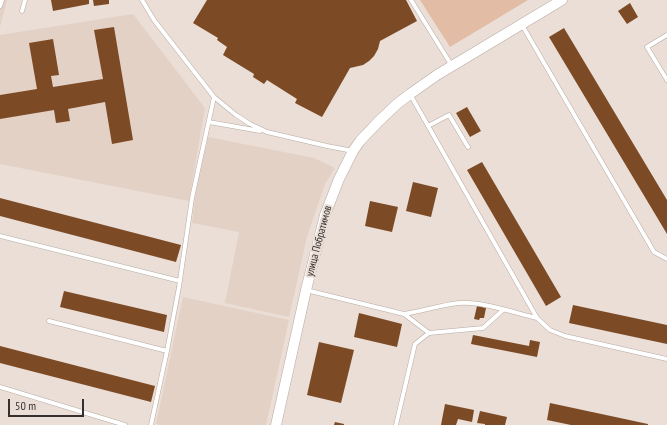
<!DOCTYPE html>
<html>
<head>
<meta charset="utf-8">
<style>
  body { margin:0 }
  #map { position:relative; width:667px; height:425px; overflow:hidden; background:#eaded6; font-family:"PT Sans Narrow",sans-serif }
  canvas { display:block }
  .scale { position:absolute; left:8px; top:399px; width:76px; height:18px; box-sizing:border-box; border:2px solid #35302e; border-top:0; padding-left:5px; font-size:12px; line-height:14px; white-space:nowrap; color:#35302e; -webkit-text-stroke:3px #eaded6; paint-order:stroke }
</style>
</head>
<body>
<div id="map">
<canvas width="667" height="425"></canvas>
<div class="scale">50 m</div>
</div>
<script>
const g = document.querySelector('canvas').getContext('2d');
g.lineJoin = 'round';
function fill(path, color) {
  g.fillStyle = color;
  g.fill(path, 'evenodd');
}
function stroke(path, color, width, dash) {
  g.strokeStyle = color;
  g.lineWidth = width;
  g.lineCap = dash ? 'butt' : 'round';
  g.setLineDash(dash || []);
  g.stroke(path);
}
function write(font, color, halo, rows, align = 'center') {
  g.font = font + ' "PT Sans Narrow",sans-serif';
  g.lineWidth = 4;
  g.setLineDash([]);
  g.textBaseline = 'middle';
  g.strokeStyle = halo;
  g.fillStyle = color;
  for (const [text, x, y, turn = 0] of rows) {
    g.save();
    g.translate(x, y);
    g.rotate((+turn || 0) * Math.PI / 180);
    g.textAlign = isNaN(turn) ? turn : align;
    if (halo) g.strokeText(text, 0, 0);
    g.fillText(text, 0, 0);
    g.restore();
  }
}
const built = new Path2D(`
  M0,0H7L0,27Z
  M133,14L205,108L189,201L0,164V35Z
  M208,137L314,158L335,168L325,184L307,237L289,317L225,303L239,232L192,223L196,191Z
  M183,297L289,320L266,425H162L156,424Z`);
const green = new Path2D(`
  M420,0H528L450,47Z`);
const building = new Path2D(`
  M51,0H89V4L53,11Z
  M93,0H109V4L94,6Z
  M207,0H406L417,21L380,41L378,49L374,56L369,61L363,65L350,68L322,117L295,103L297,99L267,80L264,84L253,77L254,74L223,55L227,47L217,40L218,38L193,23Z
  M630,3L638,17L627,24L618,11Z
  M114,27L133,140L112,144L105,102L68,109L70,121L56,123L54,110L0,119V95L37,89L29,43L53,39L59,75L51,76L53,87L103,79L94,30Z
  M564,28L667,200V234L549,37Z
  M467,107L481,131L470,137L456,113Z
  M482,162L561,297L546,306L467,170Z
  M413,182L438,188L431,217L406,211Z
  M0,198L181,245L176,262L0,216Z
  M370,201L398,207L392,232L365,226Z
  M64,291L167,315L164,332L60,307Z
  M573,305L667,325V344L569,323Z
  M477,306L486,308L484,318H480L479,320L474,319Z
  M359,313L402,324L397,347L354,337Z
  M473,335L529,346L530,340L540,342L537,357L471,344Z
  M319,342L354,350L341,403L307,395Z
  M0,346L155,386L151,402L0,363Z
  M550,403L648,424V425H571L547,420Z
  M445,404L474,410L472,422L458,419L456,425H441Z
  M480,411L507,417L505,425H485V424L477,423Z
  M335,422L344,424V425H334Z`);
const service = new Path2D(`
  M142,0L154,20L214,97L236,115L250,124L267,132L327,146L353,151
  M411,0L452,66
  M0,6L2,0
  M22,11L25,0
  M522,25L654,252L667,259
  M667,35L647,47L667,80
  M410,94L537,318L550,330L565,336L667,359
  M209,122L260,131
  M428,126L449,115L468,147
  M0,236L180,281
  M306,290L404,314
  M503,310L483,328L429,333L404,314C422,311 441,305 459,303C481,301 515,313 537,318
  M49,321L167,351
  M0,387L125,425
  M151,425L167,351L179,287L192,198L214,97
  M396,425L415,344L429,333`);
const tertiary = new Path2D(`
  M276,425L306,290L325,215L339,179L353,151L360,141L379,121L397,104L410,94L437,75L562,0`);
const streetNames = [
  ["улица Побратимов",319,241,-75]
];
fill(built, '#e4d1c5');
fill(green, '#e2bca4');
fill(building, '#7d4a26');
stroke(service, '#b6aaa3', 5);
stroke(tertiary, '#b6aaa3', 11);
stroke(service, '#fff', 4);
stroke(tertiary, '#fff', 10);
write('11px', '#35302e', '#eaded6', streetNames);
</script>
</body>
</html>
